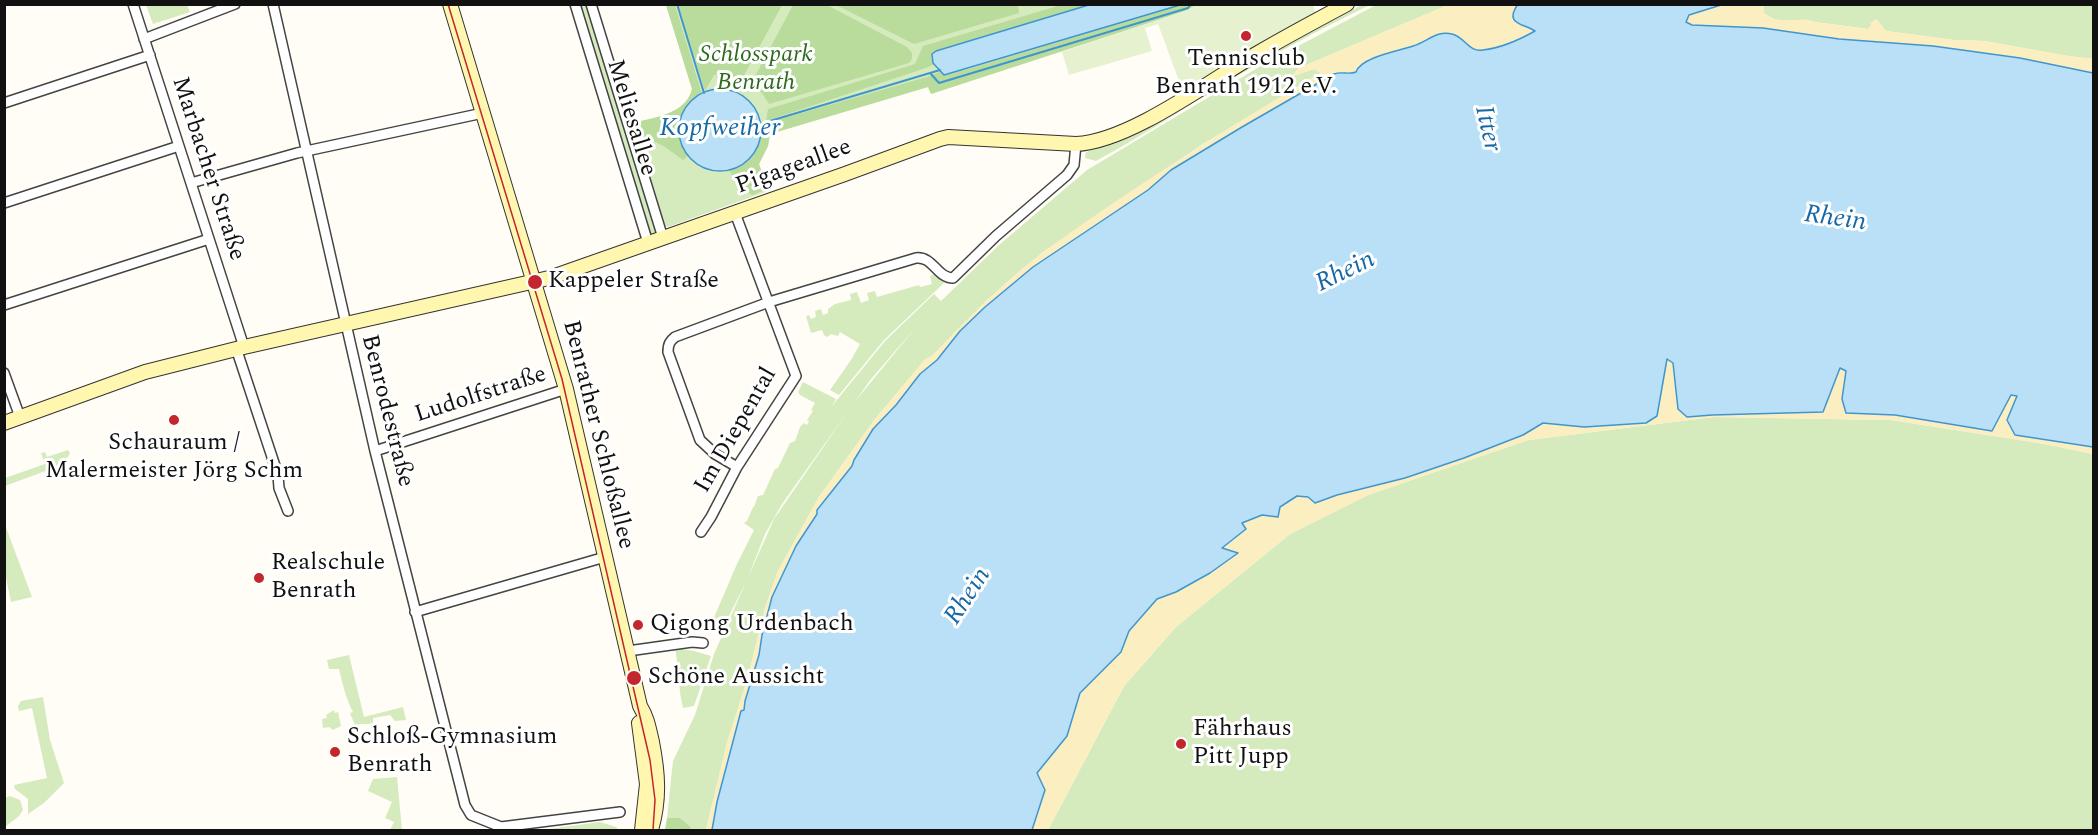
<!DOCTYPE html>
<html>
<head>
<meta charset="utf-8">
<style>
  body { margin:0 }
  #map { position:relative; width:2098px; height:835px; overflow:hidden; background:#fffdf5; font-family:Spectral,serif }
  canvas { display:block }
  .frame { position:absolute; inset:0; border:6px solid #111; pointer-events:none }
</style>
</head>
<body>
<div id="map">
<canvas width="2098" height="835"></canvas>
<div class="frame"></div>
</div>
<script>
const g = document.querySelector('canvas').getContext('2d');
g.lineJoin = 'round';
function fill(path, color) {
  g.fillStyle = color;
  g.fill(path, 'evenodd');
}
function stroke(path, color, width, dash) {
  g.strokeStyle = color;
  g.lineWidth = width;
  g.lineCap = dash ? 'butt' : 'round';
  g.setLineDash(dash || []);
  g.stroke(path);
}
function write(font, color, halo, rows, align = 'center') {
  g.font = font + ' Spectral,serif';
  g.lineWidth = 6;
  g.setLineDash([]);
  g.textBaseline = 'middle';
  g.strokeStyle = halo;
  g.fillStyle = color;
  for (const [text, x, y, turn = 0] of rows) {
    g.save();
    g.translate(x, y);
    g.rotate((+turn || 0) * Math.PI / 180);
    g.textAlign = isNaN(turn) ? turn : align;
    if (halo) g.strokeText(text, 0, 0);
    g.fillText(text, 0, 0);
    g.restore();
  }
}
const green = new Path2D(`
  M146,5H187L190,12L153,24Z
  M577,5H589L659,234L651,238Z
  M666,5H1196L931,94L928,87L770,134L768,146L759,164L768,191L668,227L665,225L634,123C655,117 686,114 692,89Z
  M1362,5H1370C1318,30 1267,58 1217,88C1177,113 1137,139 1096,161L1085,158L1086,152L1165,118L1261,59Z
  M1376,5H1448L1299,68L1292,76L1314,69L1321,73L1203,144L1043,252L987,300L932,356L925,360L875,419L819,497L778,571L765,608L748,677L727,743L706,830H690L691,827L680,818H667L673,761L695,715L714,654L774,519L853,404L916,327L871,379L782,504L765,534L747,580L722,630L717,633L709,629L737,564L754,530L744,523L747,521L753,507H754L758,496L763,495L775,469L778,468L790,443L795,441L800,427L804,423L807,425L809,421L807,420L813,411L811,410L815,403L800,395L798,392L803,382L836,399L832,406L885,341L934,294L941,301L999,245L1087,170L1264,64Z
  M1760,5H2093V59L2068,56L1984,41L1954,40L1886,31L1877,20L1868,29L1815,22C1797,15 1782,28 1764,13V7Z
  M936,273L945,282L884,340L839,395L830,390L851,360L860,344L840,332L838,336L831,334L827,337L824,335L822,330L811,333L806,316L809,315L811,319L816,317L815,311L821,309L823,315L828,313V309L835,304L851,300L850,294L857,292L861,303L869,300L867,293L875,291L877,297L919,285L920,287L932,284L930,276Z
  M1714,417L1891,420L2045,444L2093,454V830H1048L1124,686L1176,627L1290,534L1368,495L1528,440Z
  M68,450L70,453L68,457L58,461L59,466L5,486V478L45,464L41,453L45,452L47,457Z
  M4,522L32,597L11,602L5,573Z
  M675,648L694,651L711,656L694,706L683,708C678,688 679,668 675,648Z
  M349,655L364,717L403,707L406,720L395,721L390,715L373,718V723C366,725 362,723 355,725L350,713L353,712C346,699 343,685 339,669H329L327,660Z
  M43,697L50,740L64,783L44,803L28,814V799L15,789L14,785L47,778L32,708L19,711L18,706L21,701Z
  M334,710L335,713L338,712L341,726L333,730L329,727L323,728L322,719L327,718L326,715Z
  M397,777L402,830H390L394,822L385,818L392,802L368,791L373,779Z
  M10,796L20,800L23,810L19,816L5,827V798Z
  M600,822L616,827L619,830H576L572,828L571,830H542Z`);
const forest = new Path2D(`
  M666,5H675L702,94C679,107 673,133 688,156L683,160L665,147L636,132L634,123C655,117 686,114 692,89Z
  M678,5V4L782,5L742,79L727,75H714L705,91Z
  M793,5H827L907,47L912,53V59L909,63L769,104L762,93L751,84Z
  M1018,5L1019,13L914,44L836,5Z
  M1061,5H1092L936,51L933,63L935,64L926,68L766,121L768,109L915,64L923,46Z
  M1180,5H1196L1188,10L1146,24L931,94L928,87L770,134L768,146L759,164L768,189L752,195L740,186L730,172V170C749,164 761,145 760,125L930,76L941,71L944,75L969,69Z
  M667,818H680L691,827L690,830H665Z`);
const sand = new Path2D(`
  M1760,4L1764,7V13C1782,28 1797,15 1815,22L1868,29L1871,26L1870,23L1876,19L1886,31L1954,40L1984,41L2068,56L2093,59V73L1992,54L1933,46L1839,39L1763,28L1692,25L1686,22L1688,15L1715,5Z
  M1448,5H1518L1513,12L1521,25L1535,31C1521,38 1496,52 1479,51C1468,50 1463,37 1452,34C1437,30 1427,42 1414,46C1400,50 1361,57 1357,72L1347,73L1242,127L1171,170L1148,190L1033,267L985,307L960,331L937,360L920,374L896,405L873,429L854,460L852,466L817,509V513L796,546L772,597L762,635L759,655L745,701L744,710L741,712L717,802L712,830H706L727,743L748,677L765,608L778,571L819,497L875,419L925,359L932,356C967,319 1004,281 1045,251C1133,186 1227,129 1320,73L1314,69L1291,77L1299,68Z
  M1666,359L1673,362L1678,409L1687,417L1712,415L1823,412L1840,368L1846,371L1842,399L1846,413L1895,415L1991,431L2011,395L2017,396L2016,435L2093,447V454L2045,444L1891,420L1714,417L1528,440L1368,495L1290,534L1176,627L1124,686L1048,830H1032L1045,790L1037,773L1067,736L1080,693L1121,652L1129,631L1157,599L1176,592L1210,573L1237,553L1222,548L1245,529L1241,523L1262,515L1278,517L1280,507C1293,498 1302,491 1315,503L1337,495L1405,478L1464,458L1523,435L1543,423L1584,427L1657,416Z`);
const pitch = new Path2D(`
  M1195,5H1313L1317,16L1182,89L1158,24L1145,28L1152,51L1069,75L1062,52L1188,10Z`);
const water = new Path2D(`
  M1092,4L1180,5L944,75L933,63L932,54L936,51Z
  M1518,4L1721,5L1689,15L1686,22L1692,25L1763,28L1839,39L1933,46L2020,58L2093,73V447L2015,435L2007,420L2017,396L2011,395L1992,431L1895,415L1846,413L1842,399L1846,371L1840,368L1823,412L1712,415L1687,417L1678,409L1673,363L1667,359L1657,416L1646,423L1584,427L1543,423L1523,435L1464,458L1405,478L1337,495L1315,503L1308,497L1297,496L1280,507L1278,517L1262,515L1242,523L1246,529L1222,548L1238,553L1210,573L1176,592L1157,599L1129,631L1121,652L1080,693L1067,736L1037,773L1045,790L1032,830H712L717,802L741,711L744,710L745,701L759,655L762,635L772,597L796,546L817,514V510L852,466L854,460L873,429L896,405L920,374L937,360L960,331L985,307L1033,267L1148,190L1171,170L1242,127L1334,74C1342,71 1348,75 1356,72C1361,57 1399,51 1413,46C1427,42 1437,30 1452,34C1465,37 1469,53 1483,50C1501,48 1519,40 1535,31C1522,23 1504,24 1518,4Z
  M679 130a41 41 0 1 1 82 0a41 41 0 1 1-82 0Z`);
const stream = new Path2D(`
  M677,4L704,93
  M931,74L939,83L1188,8L1191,4
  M760,124L940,70`);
const street = new Path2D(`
  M133,4L244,347
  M273,4L375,451L465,805L471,815L501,827L620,812
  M575,4L648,243
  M591,4L663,238
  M144,39L235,4
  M4,103L150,55
  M191,183L297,153L483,113
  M4,203L179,146
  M4,305L209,239
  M236,348L278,475L279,488L288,511
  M4,373L20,417
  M375,451L566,389
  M737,467L715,454L700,440L668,352C668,344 670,341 675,337L769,302L916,258C933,256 937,278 953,278L996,236L1067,175L1074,165L1076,144
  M701,532L711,517L737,467L796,376L735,213
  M415,612L605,557
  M628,651L692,642L703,643`);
const secondary = new Path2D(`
  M450,4L566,389L640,706C647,717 649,729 652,742C658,773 660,799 651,830
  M4,423L145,372L244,347L549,278L845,174L940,139L948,137L1076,144C1129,142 1211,80 1258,53C1287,36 1317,20 1347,4
  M639,723L647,784L642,830`);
const tram = new Path2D(`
  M448,4L562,379L650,760L655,800L653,830`);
const markers = [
  [1246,36,6,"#c4262e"],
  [535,282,8,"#c4262e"],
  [174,420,6,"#c4262e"],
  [259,578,6,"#c4262e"],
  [638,625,6,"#c4262e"],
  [634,678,8,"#c4262e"],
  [1181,744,6,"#c4262e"],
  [335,752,6,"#c4262e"]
];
const parkNames = [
  ["Schlosspark",756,56],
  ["Benrath",756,84]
];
const poiNames = [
  ["Tennisclub",1246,60,"center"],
  ["Benrath 1912 e.V.",1246,88,"center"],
  ["Kappeler Straße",548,282],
  ["Schauraum /",174,444,"center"],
  ["Malermeister Jörg Schm",174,472,"center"],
  ["Realschule",271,564],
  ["Benrath",271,592],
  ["Qigong Urdenbach",650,625],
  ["Schöne Aussicht",648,678],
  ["Fährhaus",1193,730],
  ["Pitt Jupp",1193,758],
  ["Schloß-Gymnasium",347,738],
  ["Benrath",347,766]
];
const streetNames = [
  ["Meliesallee",630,118,73],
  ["Pigageallee",794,168,-20],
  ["Marbacher Straße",207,169,72],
  ["Ludolfstraße",481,396,-18],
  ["Benrodestraße",386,411,76],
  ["Im Diepental",737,431,-60],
  ["Benrather Schloßallee",597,435,76]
];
const waterNames = [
  ["Itter",1486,129,77],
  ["Kopfweiher",720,130],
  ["Rhein",1835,220,8],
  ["Rhein",1346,273,-26],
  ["Rhein",969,597,-57]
];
fill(green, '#d5ebbd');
fill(forest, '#b9dc9c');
fill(sand, '#fbeec1');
fill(pitch, '#e6f2cf');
fill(water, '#b9e0f7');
stroke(water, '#3f96cf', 1.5);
stroke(stream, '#3f96cf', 2);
stroke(street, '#444', 12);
stroke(secondary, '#333', 16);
stroke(street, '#fff', 9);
stroke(secondary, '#fff6b0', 14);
stroke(tram, '#c4262e', 1.5);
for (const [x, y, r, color] of markers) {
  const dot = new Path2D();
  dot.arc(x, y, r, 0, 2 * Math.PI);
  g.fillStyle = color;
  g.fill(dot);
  stroke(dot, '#fff', 2);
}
write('italic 24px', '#2f6b1f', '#fff', parkNames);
write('24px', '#111', '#fff', poiNames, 'left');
write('24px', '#111', '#fff', streetNames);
write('italic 26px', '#1768a6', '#fff', waterNames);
</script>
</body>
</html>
